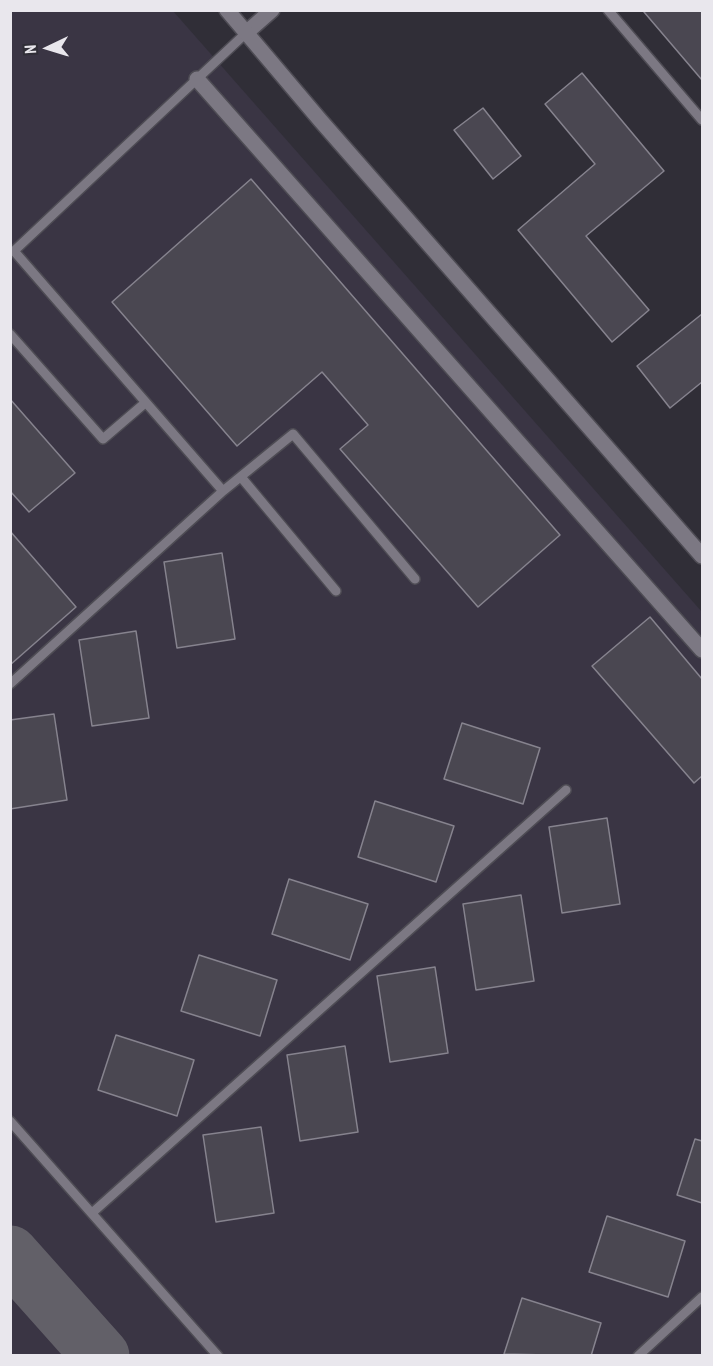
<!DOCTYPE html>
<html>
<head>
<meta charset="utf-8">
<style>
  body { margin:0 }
  #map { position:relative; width:713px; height:1366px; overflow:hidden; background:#302e37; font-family:"PT Sans Narrow",sans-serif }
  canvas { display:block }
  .frame { position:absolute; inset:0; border:12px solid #e9e7ed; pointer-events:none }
  .north { position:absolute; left:18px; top:18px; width:60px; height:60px; -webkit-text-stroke:4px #302e37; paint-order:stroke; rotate:266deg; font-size:16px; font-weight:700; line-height:24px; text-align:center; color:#e9e7ed }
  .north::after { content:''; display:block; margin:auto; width:21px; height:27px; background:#e9e7ed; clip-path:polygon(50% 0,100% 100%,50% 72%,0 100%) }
</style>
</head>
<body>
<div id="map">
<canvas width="713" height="1366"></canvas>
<div class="frame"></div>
<div class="north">N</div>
</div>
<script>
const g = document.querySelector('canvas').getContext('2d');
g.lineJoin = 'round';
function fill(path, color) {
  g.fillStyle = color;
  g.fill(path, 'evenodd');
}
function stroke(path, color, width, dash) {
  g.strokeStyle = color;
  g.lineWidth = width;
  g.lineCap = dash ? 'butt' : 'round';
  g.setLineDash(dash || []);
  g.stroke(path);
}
const built = new Path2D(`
  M10,11H173L702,612V1355H11Z`);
const taxiway = new Path2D(`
  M10,1254L101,1356`);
const building = new Path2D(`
  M646,10H702V80L644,12Z
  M582,73L664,171L586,236L649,310L612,342L518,230L595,164L545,104Z
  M483,108L521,156L493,179L454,130Z
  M251,179L560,535L478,607L340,449L368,425L322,372L237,446L112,302Z
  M702,314V382L670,408L637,366Z
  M10,399L75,473L29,512L10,491Z
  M10,531L76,607L10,665Z
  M222,553L235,639L177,648L164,562Z
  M650,617L702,679V776L694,783L592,666Z
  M136,631L149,718L92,726L79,640Z
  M54,714L67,800L10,809V720Z
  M462,723L540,748L523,804L444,779Z
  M375,801L454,826L436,882L358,857Z
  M607,818L620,904L562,913L549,827Z
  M289,879L368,904L350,960L272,934Z
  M521,895L534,981L476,990L463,904Z
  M199,955L277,980L260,1036L181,1011Z
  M435,967L448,1053L390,1062L377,976Z
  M116,1035L194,1060L177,1116L98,1090Z
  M345,1046L358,1132L300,1141L287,1055Z
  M261,1127L274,1213L216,1222L203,1135Z
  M695,1139L702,1141V1203L677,1195Z
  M607,1216L685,1241L668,1297L589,1272Z
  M522,1298L601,1323L591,1356L504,1354Z`);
const service = new Path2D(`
  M608,10L702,120
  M10,334L103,439L145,403
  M241,477L336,591
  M223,491L14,251L246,33
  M10,684L223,491L293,434L415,579
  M10,1121L218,1356
  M92,1213L566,790
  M638,1356L702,1297`);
const minor = new Path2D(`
  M246,33L272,10
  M197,79L702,650`);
const tertiary = new Path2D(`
  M227,10L320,120L702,556`);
fill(built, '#3a3544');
stroke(taxiway, '#626068', 57);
fill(building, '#4a4751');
stroke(building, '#86838e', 1.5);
stroke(service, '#4e4c54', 12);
stroke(minor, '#4e4c54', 18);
stroke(tertiary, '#4e4c54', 18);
stroke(service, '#7c7883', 9);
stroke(minor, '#7c7883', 15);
stroke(tertiary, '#7c7883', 15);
</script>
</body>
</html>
